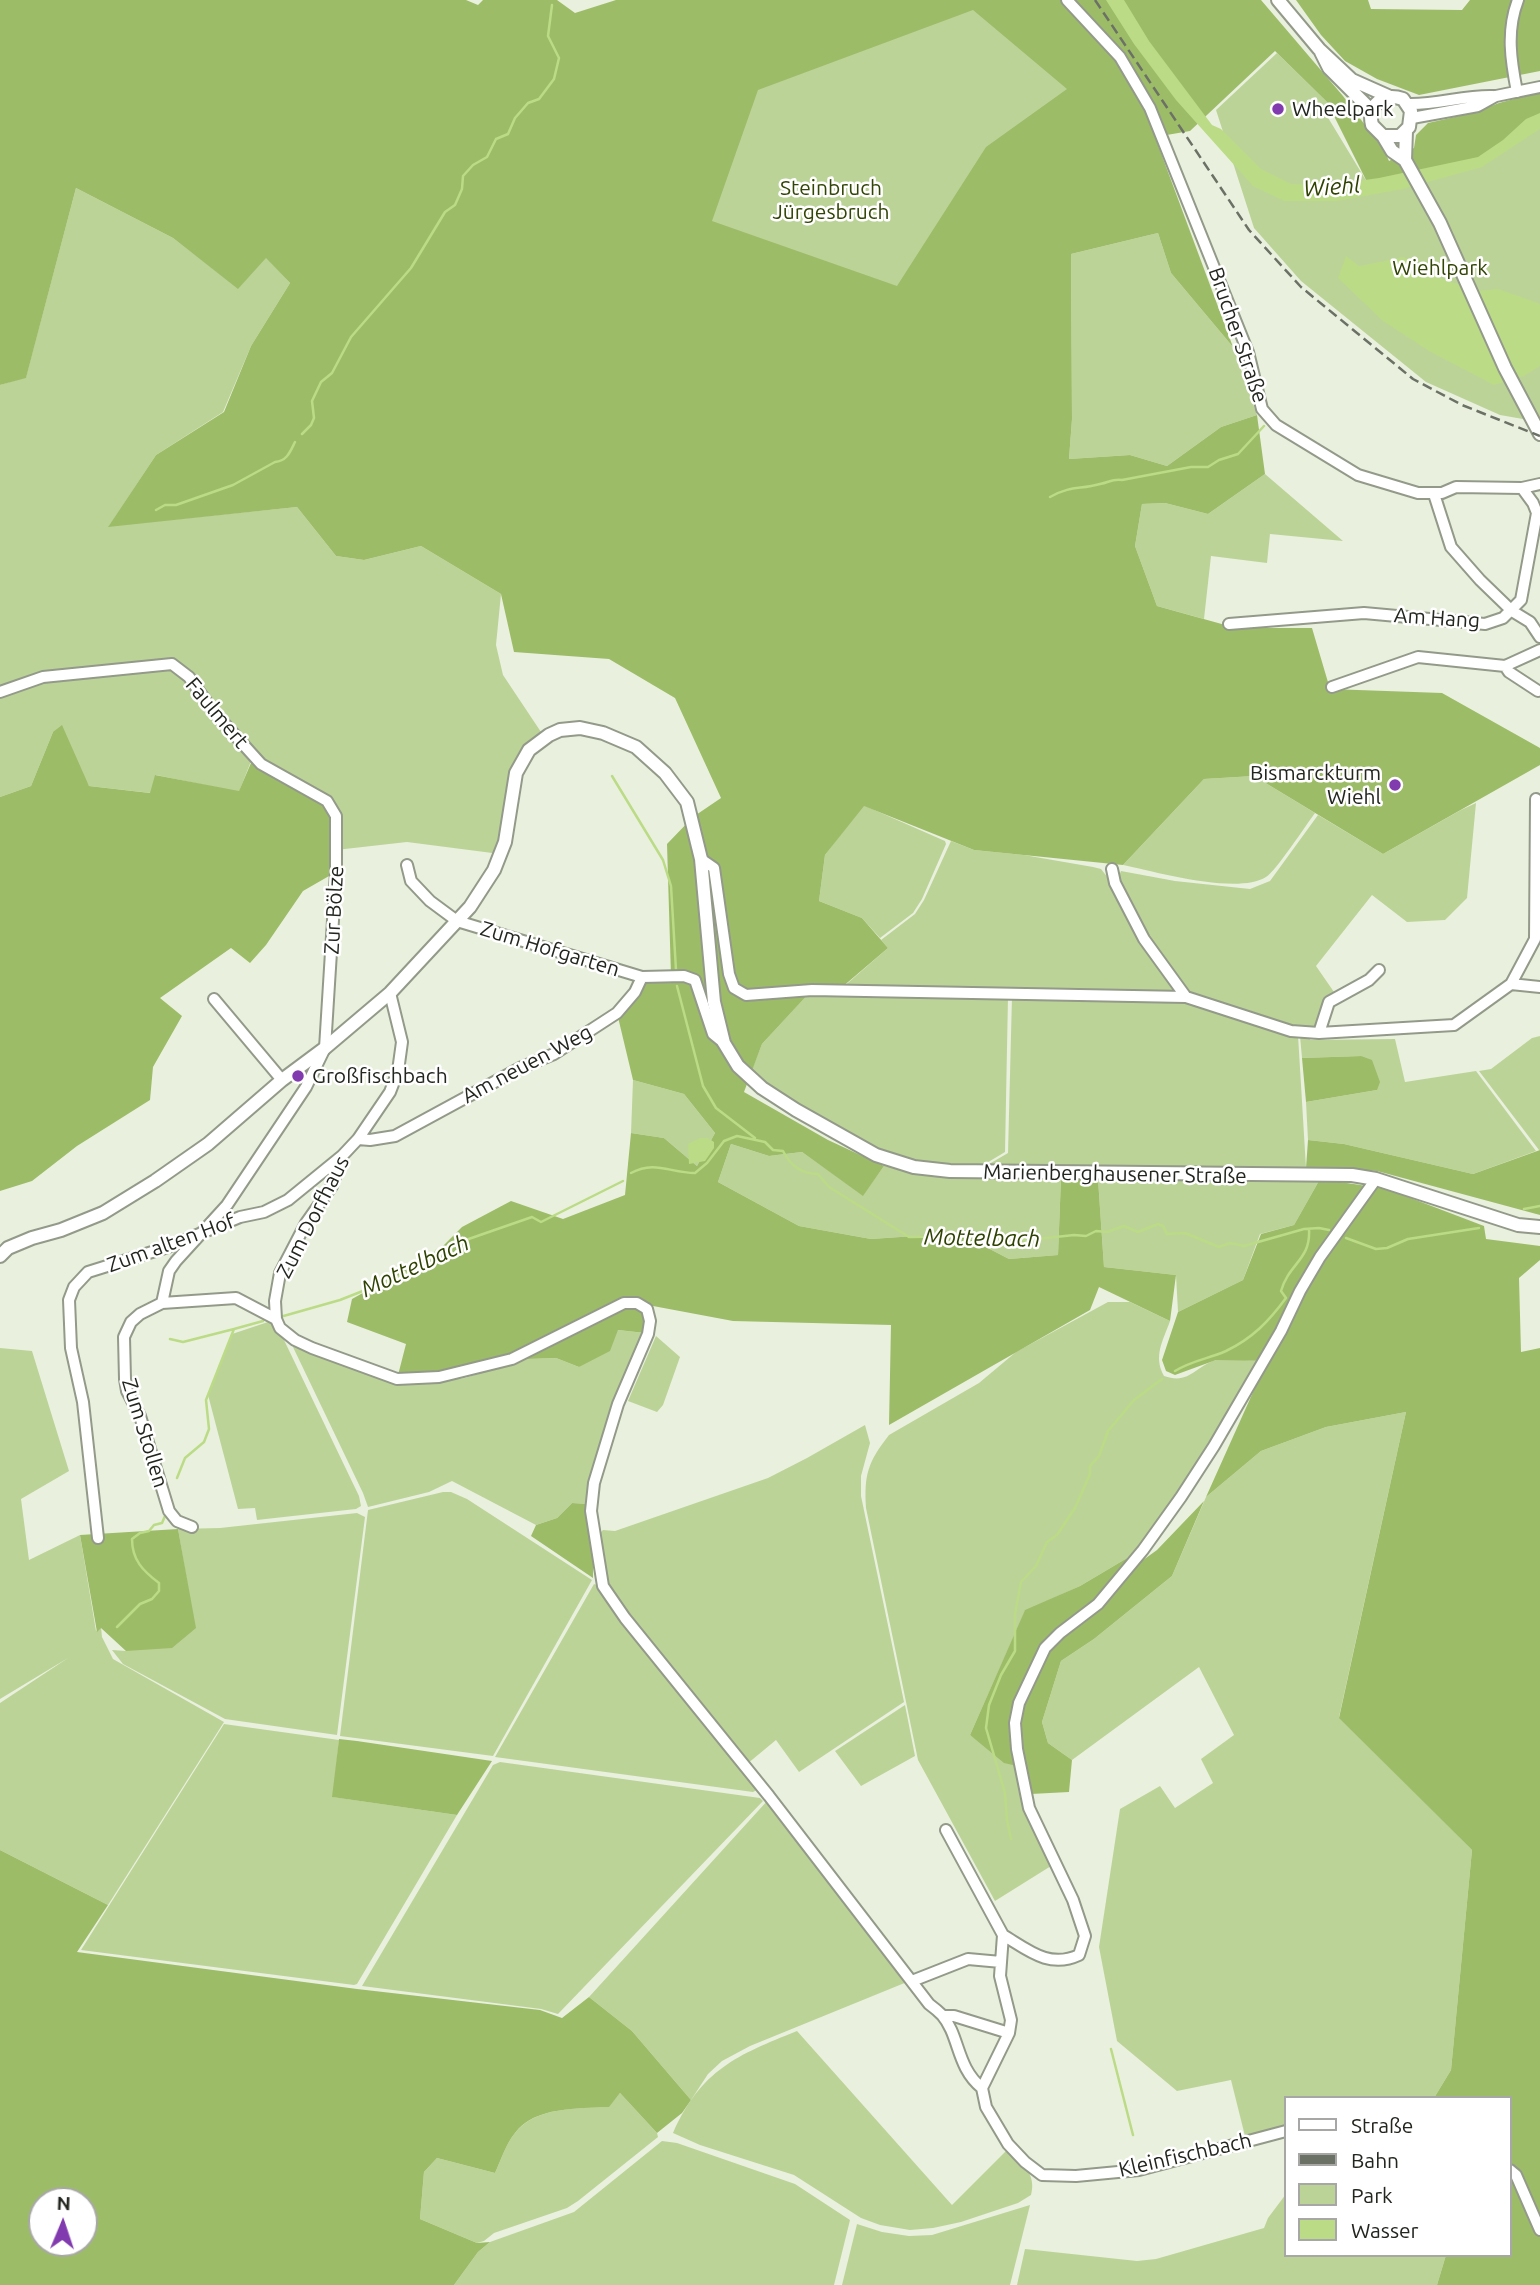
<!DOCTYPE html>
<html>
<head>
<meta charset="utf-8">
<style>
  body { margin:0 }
  #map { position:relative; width:1540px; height:2285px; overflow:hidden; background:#e9f1de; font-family:Ubuntu,sans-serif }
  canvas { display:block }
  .legend { position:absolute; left:1284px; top:2096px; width:228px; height:161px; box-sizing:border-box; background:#fff; border:2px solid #a7a8a5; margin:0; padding:9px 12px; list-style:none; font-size:21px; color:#23261f }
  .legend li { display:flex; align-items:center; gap:14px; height:35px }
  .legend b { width:35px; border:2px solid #a7a8a5 }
  .north { position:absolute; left:28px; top:2187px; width:70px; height:70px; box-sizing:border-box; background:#fff; border:2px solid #a7a8a5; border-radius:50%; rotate:2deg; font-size:19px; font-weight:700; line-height:28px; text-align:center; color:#23261f }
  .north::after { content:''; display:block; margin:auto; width:24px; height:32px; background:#813bae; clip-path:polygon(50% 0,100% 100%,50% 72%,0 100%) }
</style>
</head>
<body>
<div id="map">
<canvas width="1540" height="2285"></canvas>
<ul class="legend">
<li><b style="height:9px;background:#fff"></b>Straße</li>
<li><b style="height:9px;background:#6c7165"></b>Bahn</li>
<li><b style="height:19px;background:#bcd398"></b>Park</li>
<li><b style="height:19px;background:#bbdb86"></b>Wasser</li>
</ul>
<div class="north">N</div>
</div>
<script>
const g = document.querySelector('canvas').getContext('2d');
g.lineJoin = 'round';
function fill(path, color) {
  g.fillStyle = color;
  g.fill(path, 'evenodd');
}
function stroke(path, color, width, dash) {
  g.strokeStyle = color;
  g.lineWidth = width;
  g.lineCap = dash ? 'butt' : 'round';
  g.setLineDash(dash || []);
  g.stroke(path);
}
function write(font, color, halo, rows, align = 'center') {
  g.font = font + ' Ubuntu,sans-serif';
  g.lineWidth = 5;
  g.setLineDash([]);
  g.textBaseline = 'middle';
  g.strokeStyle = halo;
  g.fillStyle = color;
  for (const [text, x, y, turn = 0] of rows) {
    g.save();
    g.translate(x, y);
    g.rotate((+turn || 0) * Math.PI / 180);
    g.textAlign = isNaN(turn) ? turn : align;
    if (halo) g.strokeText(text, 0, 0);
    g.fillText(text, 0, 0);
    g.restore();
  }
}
const green = new Path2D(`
  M751,0L1072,10L1063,251L880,394L570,84Z
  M1277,53L1327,102V116L1367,182L1540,116V422L1500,415L1426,382L1301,281L1254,228L1216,110Z
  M76,188L173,238L238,288L266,257L290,283L251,346L223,412L156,455L109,526L297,507L336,556L364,560L421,546L501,594L496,645L503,675L545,738L516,773L500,854L407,842L336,850L253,756L239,792L156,775L151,793L89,786L53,732L31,786L0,797V385L26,377Z
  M1158,233L1171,273L1233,347L1257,415L1221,427L1167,466L1130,455L1069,459L1072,419L1071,254Z
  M1265,474L1343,541L1270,534L1267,563L1211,556L1204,619L1157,606L1135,546L1142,504L1165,503L1208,514Z
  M1254,776L1315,813C1306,825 1276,871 1266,877C1238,895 1156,872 1123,865L1204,779Z
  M1476,803L1467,898L1445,920L1407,922L1372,895L1316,966L1334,992L1326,1000L1314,1030L1282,1026L1190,996L1147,938L1118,878L1121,871L1175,881L1250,889L1270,881L1318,815L1383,854L1461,810Z
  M863,805L945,841L946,844L922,899L913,913L880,938L862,918L819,901L825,855Z
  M951,841L974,850L1024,855L1093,867L1101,869L1113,884L1175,992L842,988L888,948L881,940L915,914L924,900Z
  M809,993L1008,997L1005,1152L980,1167L930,1164L876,1151L776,1092L751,1072L762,1044Z
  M1012,996L1190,1001L1298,1035L1306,1168L984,1167L1008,1153Z
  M1300,1036L1311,1037L1310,1040L1395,1039L1405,1082L1476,1071L1536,1151L1473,1174L1344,1144L1308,1140L1306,1102L1377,1090L1361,1056L1302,1058Z
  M1540,1036V1150H1539L1479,1071L1491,1069L1532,1038Z
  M633,1080L684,1094L715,1133L697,1166L664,1138L631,1133Z
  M731,1144L769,1156L802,1152L863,1195L884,1166L929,1173L1061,1178L1058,1255L1009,1259L959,1233L871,1239L799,1226L718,1182Z
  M1098,1179H1320L1294,1225L1260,1234L1243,1280L1178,1312L1176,1275L1104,1267Z
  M1108,1302H1130L1170,1321C1163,1341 1153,1356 1164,1376C1190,1385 1195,1366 1216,1360C1229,1357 1248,1361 1261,1361L1205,1455L1139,1551L1080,1586L1025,1611L970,1735L1017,1766L1051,1866L995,1901L918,1760L866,1508C864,1474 868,1462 889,1435L979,1383L1016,1352Z
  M268,1322L274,1325L284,1340L359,1496L361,1506L356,1509L257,1520L255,1508L238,1509L208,1395L232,1334Z
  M618,1330L645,1333L588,1504L572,1503L557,1518L536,1525L452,1481L429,1492L368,1507L363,1493L292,1345L401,1383H426L465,1378L527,1359L556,1358L579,1367Z
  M656,1336L680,1357L663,1405L657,1412L628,1401Z
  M0,1348L32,1351L69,1471L21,1499L29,1560L80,1535L96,1631L101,1627L102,1637L113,1659L224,1722L108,1905L0,1850V1703L68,1658L0,1699Z
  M1406,1412L1339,1717L1472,1850L1451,2070L1434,2098H1286V2126L1245,2136L1231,2080L1177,2091L1117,2041L1099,1947L1120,1809L1160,1786L1175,1808L1213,1783L1201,1759L1234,1735L1199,1667L1072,1760L1048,1743L1042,1722L1061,1661L1094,1639L1172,1576L1206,1497L1261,1451L1326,1427Z
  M865,1425L870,1443L861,1476V1496L904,1702L799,1772L776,1740L747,1764L632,1621L605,1581L597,1536L603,1530L615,1531L768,1478L807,1458Z
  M443,1492H451L467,1499L592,1580L493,1756L340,1736L368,1510Z
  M357,1513L365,1517L337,1735L225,1719L123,1664L112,1650L126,1651L195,1628L178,1529L220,1528Z
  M594,1584L599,1586L758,1785L757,1790L753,1792L495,1757Z
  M905,1705L915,1756L861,1786L835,1751Z
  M224,1724L339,1740L333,1797L457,1815L357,1984L354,1985L81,1950Z
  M500,1762L760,1798L763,1801L558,2014L541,2009L362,1986L493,1765Z
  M768,1800L907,1982L750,2046L722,2061L708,2074L691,2100L632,2031L589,1997Z
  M797,2031L952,2205L1009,2148C1022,2162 1037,2175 1031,2195L1018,2203L961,2222L933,2228L910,2230L880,2225L861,2218L794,2175L700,2145L673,2133C701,2070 737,2055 797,2031Z
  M620,2093L657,2133L658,2137L578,2201L567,2208L494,2233L484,2241L477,2243L420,2219L424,2172L437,2158L495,2173C501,2160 506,2144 515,2133C536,2106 578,2109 608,2107Z
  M662,2141L677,2143L795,2184L850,2220L834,2285H454L478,2252L490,2242L574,2212Z
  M1286,2194V2255H1446L1437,2285H1017L1025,2249L1137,2261L1156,2259L1264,2228L1268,2218Z
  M1030,2205L1010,2285H842L857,2224L882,2232L909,2236L932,2235Z`);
const forest = new Path2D(`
  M0,0H466L478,5L483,0H557L575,13L616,0H1261L1343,96L1384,150L1389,161L1414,148L1416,135L1428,123L1473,113L1499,103L1540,92V116L1495,150L1472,162L1367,182L1327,102L1275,51L1190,131L1155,137L1233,347L1171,273L1158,233L1071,254L1072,419L1069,459L1130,455L1167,466L1221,427L1257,415L1265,474L1208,514L1165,503L1142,504L1135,546L1157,606L1236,628H1312L1330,689L1442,693L1540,748V765L1383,854L1254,776L1204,779L1123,865L974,850L864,806L825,855L819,901L862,918L888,948L834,994L814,983L812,990L762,1044L744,1092L828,1140L884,1166L863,1196L802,1152L769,1156L731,1144L718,1182L799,1226L871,1239L959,1233L1009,1259L1058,1255L1061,1178L1098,1179L1104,1267L1176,1275L1170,1321L1099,1287L1090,1310L889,1425L891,1325L733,1321L637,1303L511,1359L397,1379L406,1344L347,1322L352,1299L438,1251L462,1227L511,1201L563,1219L625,1195L631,1133L664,1138L697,1166L715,1133L684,1094L633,1080L617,1013L642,977L671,976L667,844L693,817L721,798L675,698L609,659L514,652L501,594L421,546L364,560L336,556L297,507L108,527L156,455L224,412L251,346L290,283L266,258L238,289L173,238L76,188L26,378L0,385ZM973,10L1067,89L986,147L897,286L712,221L758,90Z
  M1296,0H1368L1371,9L1462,10L1470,0H1540V71L1419,95L1377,79L1345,61L1321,35Z
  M62,725L89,786L150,793L155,775L239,791L254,756L305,786L336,816V872L303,891L266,945L250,963L231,948L160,998L182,1016L153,1067L150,1100L77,1146L32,1181L0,1191V797L31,786L53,732Z
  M1361,1056L1372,1060L1380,1082L1377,1090L1306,1102L1302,1058Z
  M1308,1140L1344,1144L1473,1174L1540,1150V1215L1377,1171L1335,1167L1306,1168Z
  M1320,1179L1387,1189L1484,1226L1486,1239L1540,1246V1260L1519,1278L1521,1352L1540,1348V2223L1510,2165V2098H1434L1451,2070L1472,1850L1339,1718L1406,1412L1326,1427L1261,1451L1206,1497L1267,1361L1216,1360L1175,1375L1166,1371L1162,1360L1178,1312L1243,1280L1261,1234L1294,1225Z
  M627,1307L641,1310L646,1317L645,1333L618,1330L610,1351L579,1367L556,1358L527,1359L534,1350Z
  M1204,1501L1172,1576L1094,1639L1061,1661L1042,1722L1048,1743L1072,1760L1069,1792L1031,1794L1022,1757L1019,1714L1049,1647L1132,1568L1157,1550Z
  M572,1503L588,1504L593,1554V1578L531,1536L536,1525L557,1518Z
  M178,1529L196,1628L172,1648L126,1651L101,1628L97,1632L80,1535Z
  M1139,1551L1097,1602L1068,1620L1039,1649L1019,1696L1017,1766L1004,1763L970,1735L1025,1610L1080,1586Z
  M339,1739L357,1741L492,1761L457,1815L332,1797Z
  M0,1850L108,1905L77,1952L357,1989L540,2010L562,2018L589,1997L632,2031L691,2100L682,2113L657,2133L620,2093L609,2107C579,2109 535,2106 515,2133C506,2144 501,2160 495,2173L437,2158L424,2172L420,2219L477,2243L490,2242L478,2252L454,2285H0ZM42,2201H84V2243H42Z
  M1510,2174L1540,2235V2285H1437L1446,2255H1510Z`);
const water = new Path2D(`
  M1106,0H1124L1149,41L1212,125L1221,129L1261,169L1291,184L1329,185L1379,178L1478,157L1503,140L1526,119L1540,113V129L1482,167L1403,189L1337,201H1284L1253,186L1176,100L1134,44Z
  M1346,256L1359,266L1404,257L1436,277L1479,291L1498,289L1538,303L1540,305V366L1524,376L1494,385L1429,351L1383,321L1338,278Z
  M700,1138H708L714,1142V1148L705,1161L689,1164L688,1144Z`);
const stream = new Path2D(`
  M302,434L311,425L314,418L312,401L321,382L332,373L351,337L411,268L445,212L455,205L462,189L463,176L473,165L487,157L496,139L508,134L515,118L528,103L539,99L554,79L559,58L548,36L552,5
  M1050,497C1072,485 1079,490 1100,484C1110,482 1111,479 1122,480L1191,467H1208L1219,460L1238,454L1264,426
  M156,510L165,505H176L233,485L275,462C287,461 290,452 295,442
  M612,776L663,860L671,886L676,970
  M677,986L703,1086L716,1108L755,1138
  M631,1173C655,1160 670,1173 695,1173L707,1163L724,1141L737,1136L765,1142L773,1150L783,1151C790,1165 801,1174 818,1174L829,1187L909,1237L986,1236L998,1241L1028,1240L1074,1235L1086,1236L1096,1231L1107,1232L1124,1226L1138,1232L1158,1224L1163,1226L1167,1234L1185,1233L1219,1247L1230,1243L1244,1246L1304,1229L1319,1228L1329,1230
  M1524,1209L1540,1206
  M1346,1238L1376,1249L1387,1248L1408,1239L1479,1228
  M280,1317L340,1300L426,1266L437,1250L532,1217L541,1222L623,1181
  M170,1339L183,1342L234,1329
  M1175,1371C1193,1360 1208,1359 1226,1351C1253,1338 1269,1321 1286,1298L1281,1291C1289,1263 1311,1260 1309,1229
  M177,1478L185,1458L204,1442L209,1429L206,1400L234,1329L263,1321
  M117,1627L140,1604L152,1599L159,1591V1583C143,1571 132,1560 132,1539L140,1533L149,1531L154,1525L162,1523L165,1516
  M1011,1839L1007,1820L1005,1793L986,1728L989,1705L1001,1675L1015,1651V1614L1021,1582L1036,1566L1047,1542L1057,1535L1075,1508L1090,1474V1466L1099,1456L1108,1431L1134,1400L1162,1379
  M1111,2049L1133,2135`);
const minor = new Path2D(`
  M1067,0L1120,57L1150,108L1248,352L1262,409L1276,425L1358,475L1418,493H1442L1456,487L1522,488L1540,484
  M1517,92C1511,61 1506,31 1518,0
  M1408,104C1437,105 1464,95 1493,96
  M1412,118L1478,106L1496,96L1540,87
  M1434,494L1451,547L1480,580L1512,611L1530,622L1540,637
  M1229,624L1364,613L1485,624L1503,618L1521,600L1537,513L1533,503L1522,488
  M1505,666L1509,672L1538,691
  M1332,687L1418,657L1505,666L1540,650
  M0,692L43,677L172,664L189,677L213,711L261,764L327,801L336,816V872L325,1048L306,1087L227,1205L176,1261L169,1271L162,1303L236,1298L276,1319
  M701,859L714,868L729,974L734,988L746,995L812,990L1186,997
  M407,865L411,881L430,901L457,921L642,977
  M1112,869L1115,883L1144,939L1186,997L1291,1031L1319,1033L1454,1025L1511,984L1540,987
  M1511,984L1535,939L1536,799
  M390,993L402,1042L398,1071L390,1092L358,1139L342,1156L332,1186L306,1223L280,1273L275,1301L276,1319L280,1328L295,1340L312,1348L397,1379L439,1377L512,1359L624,1303H637L647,1309L650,1321L648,1334L618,1404L594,1483L591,1511L603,1586L625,1618L769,1796L929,2004C933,2007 938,2011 942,2015C960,2036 956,2067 982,2088
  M214,999L282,1080
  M1319,1033L1329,1002L1369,980L1379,970
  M358,1139L370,1140L395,1136L522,1067L554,1054L617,1013L635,992L642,977L684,976L695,980L713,1034L724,1043
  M162,1303L140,1314L131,1322L124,1337L125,1379L127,1391L140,1416L169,1511L177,1521L192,1527
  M98,1538L83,1402L71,1348L69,1300L74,1287L88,1272L168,1247L240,1217L264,1212L288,1200L342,1156
  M946,1830L1003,1935
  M912,1981L968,1959L1001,1962
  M943,2016H954L1009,2033
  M1286,2131L1139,2170L1076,2176L1042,2175L1025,2162L1008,2144L986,2107L982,2088L1009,2033L1011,2020L1000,1976L1003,1935C1028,1950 1049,1969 1079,1955L1085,1936L1073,1900L1029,1808L1017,1749L1015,1723L1019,1703L1045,1648L1060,1633L1098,1604L1143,1550L1181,1497L1214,1446L1281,1331L1300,1291L1320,1257L1376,1179
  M1510,2170L1516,2175L1540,2230`);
const major = new Path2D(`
  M1278,0L1319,49L1352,80L1388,96
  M1321,52L1329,68L1372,111
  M1383,136H1400L1409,127L1411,111L1403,99C1383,92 1367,105 1372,125L1383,136L1392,151L1405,160L1440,223L1505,368L1540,434
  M1405,160L1406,131
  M0,1256L8,1248L32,1238L61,1230L103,1213L155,1181L208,1144L282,1080L325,1048L390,993L470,907L494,870L505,842L516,773L529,750L549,735L560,730L580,728L603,733L636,747L665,773L687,802L701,859L714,1002L724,1043L738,1066L762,1088L796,1110L876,1155L914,1167L950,1171L1352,1175L1376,1179L1518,1225L1540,1227`);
const rail = new Path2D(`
  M1095,0L1249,230L1301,287L1413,379L1462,405L1540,436`);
const markers = [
  [1278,109,7,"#813bae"],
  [1395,785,7,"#813bae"],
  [298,1076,7,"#813bae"]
];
const poiNames = [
  ["Wheelpark",1292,109],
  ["Bismarckturm",1381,773,"right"],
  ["Wiehl",1381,797,"right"],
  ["Großfischbach",312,1076]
];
const parkNames = [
  ["Steinbruch",831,188],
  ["Jürgesbruch",831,212],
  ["Wiehlpark",1440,268]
];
const streetNames = [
  ["Brucher Straße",1238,335,71],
  ["Am Hang",1437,618,4],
  ["Faulmert",217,713,50],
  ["Zur Bölze",334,910,-87],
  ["Zum Hofgarten",550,949,17],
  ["Am neuen Weg",527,1064,-28],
  ["Marienberghausener Straße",1115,1174,1],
  ["Zum Dorfhaus",313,1217,-63],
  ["Zum alten Hof",171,1243,-20],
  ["Zum Stollen",145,1433,73],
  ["Kleinfischbach",1185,2155,-13]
];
const waterNames = [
  ["Wiehl",1332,187,-4],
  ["Mottelbach",982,1238,1],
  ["Mottelbach",415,1266,-25]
];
fill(green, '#bcd398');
fill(forest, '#9dbc68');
fill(water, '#bbdb86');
stroke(stream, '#bbdb86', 2.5);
stroke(minor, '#939a89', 14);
stroke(major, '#939a89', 16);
stroke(minor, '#fff', 10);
stroke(major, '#fff', 12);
stroke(rail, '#6c7165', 2.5, [10, 5]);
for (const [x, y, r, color] of markers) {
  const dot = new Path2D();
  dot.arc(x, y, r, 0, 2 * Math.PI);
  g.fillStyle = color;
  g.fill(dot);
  stroke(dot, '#fff', 2.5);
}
write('21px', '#23261f', '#fff', poiNames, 'left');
write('21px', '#324505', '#fff', parkNames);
write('21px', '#23261f', '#fff', streetNames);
write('italic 23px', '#2f4201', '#fff', waterNames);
</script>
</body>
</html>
